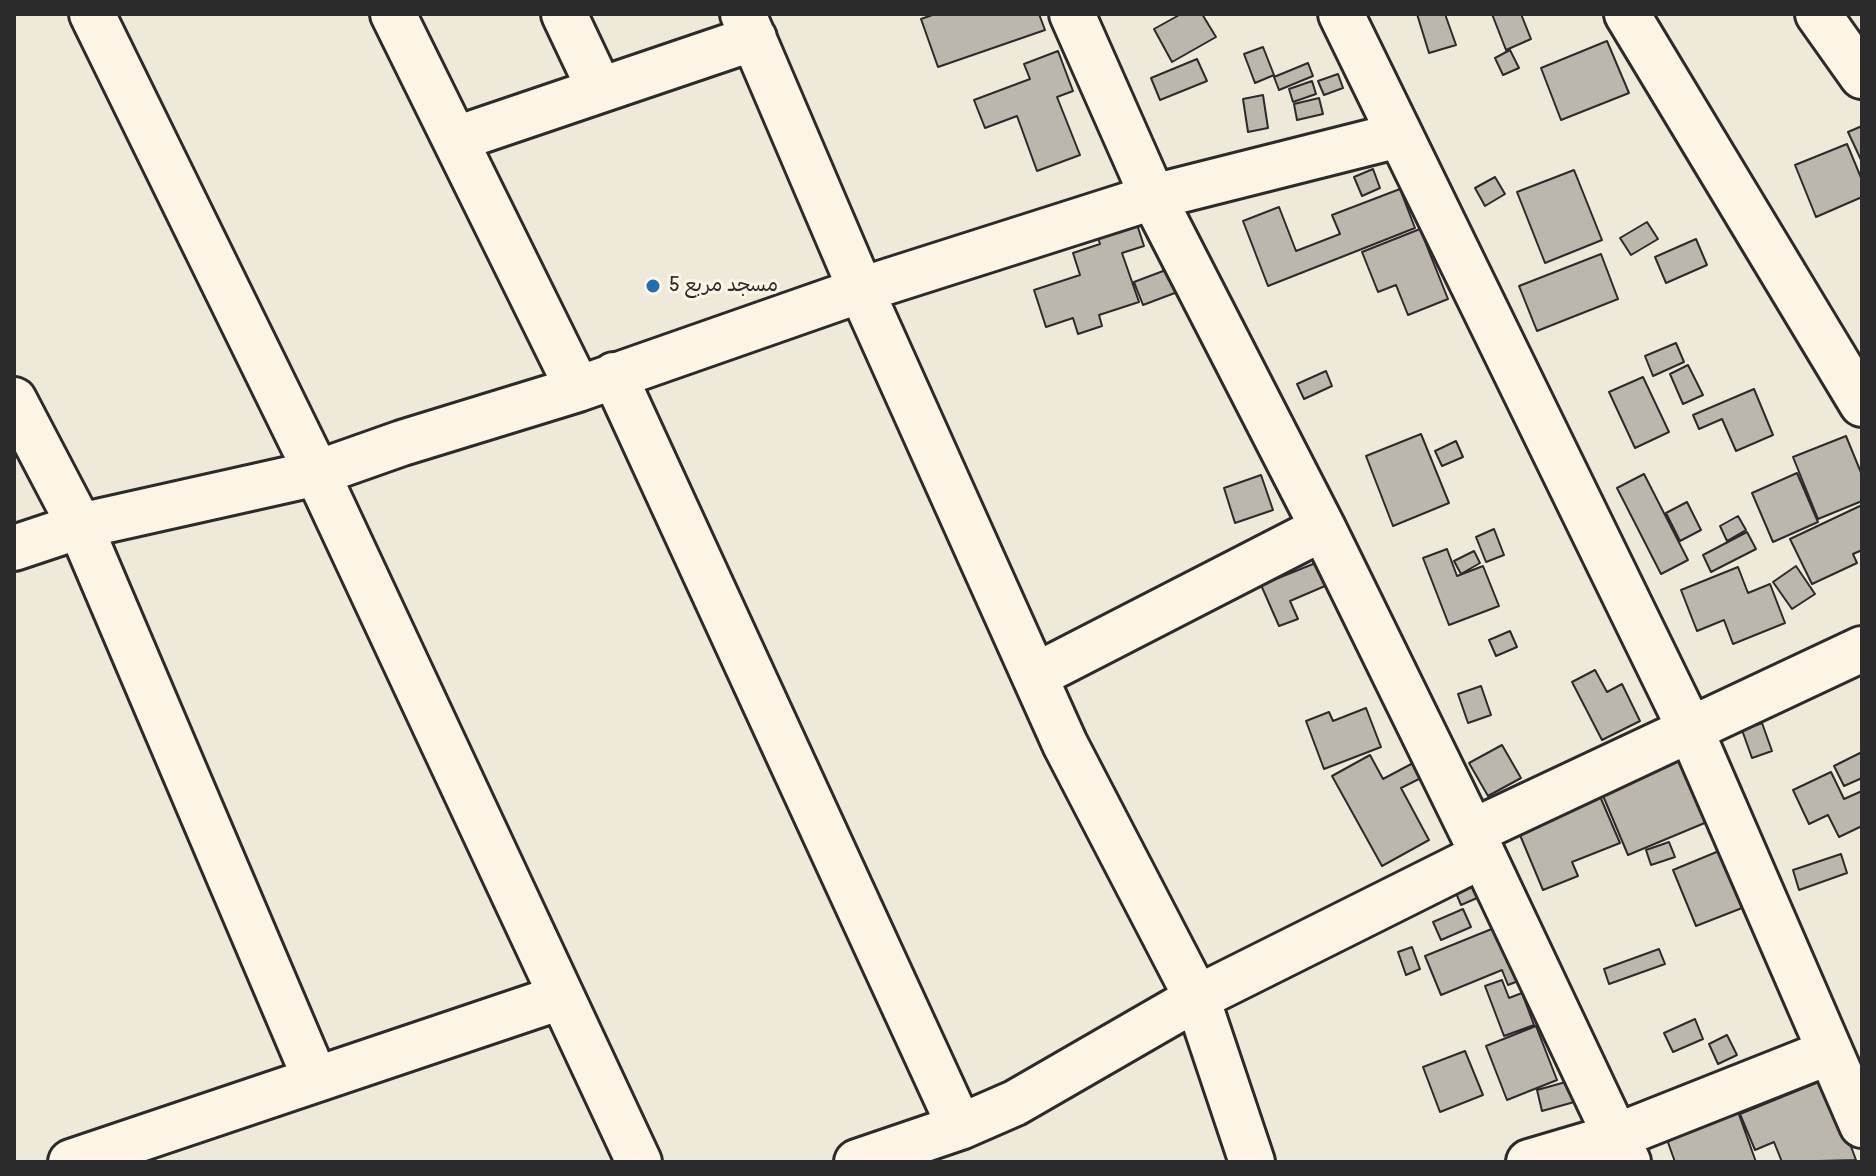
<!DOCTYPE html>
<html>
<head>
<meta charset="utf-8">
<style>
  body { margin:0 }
  #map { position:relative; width:1876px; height:1176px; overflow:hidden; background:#efe9da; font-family:Pangolin,sans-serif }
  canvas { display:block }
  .frame { position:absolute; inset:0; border:16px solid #2b2b2b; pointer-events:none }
</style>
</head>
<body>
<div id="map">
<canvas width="1876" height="1176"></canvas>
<div class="frame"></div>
</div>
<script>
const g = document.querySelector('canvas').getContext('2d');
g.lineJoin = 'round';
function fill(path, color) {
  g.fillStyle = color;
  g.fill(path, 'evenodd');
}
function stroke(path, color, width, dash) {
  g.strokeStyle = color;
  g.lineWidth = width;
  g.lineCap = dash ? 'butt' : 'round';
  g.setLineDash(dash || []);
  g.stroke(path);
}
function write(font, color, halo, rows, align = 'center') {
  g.font = font + ' Pangolin,"Playpen Sans Arabic",sans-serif';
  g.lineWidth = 6;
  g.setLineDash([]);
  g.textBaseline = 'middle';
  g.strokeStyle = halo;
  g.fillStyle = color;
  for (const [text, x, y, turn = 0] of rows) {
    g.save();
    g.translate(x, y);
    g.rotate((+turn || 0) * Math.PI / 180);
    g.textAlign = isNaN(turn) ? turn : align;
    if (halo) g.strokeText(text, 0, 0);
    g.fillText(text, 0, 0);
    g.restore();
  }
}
const building = new Path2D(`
  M935,14H1039L1045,30L938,67L921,19Z
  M1181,14H1202L1216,37L1172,62L1154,29Z
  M1417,14H1445L1456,45L1429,53Z
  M1492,14H1521L1531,39L1506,50Z
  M1607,41L1629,93L1561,120L1541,68Z
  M1263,47L1274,75L1255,83L1244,54Z
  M1510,50L1519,68L1503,75L1495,58Z
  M1058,51L1073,91L1057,97L1080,155L1037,171L1017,116L985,128L974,100L1030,79L1024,64Z
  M1197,59L1207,81L1160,100L1151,78Z
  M1308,63L1313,76L1279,90L1274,77Z
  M1338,74L1343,88L1324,95L1318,81Z
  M1312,81L1316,94L1293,102L1289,89Z
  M1263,95L1268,128L1248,132L1243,99Z
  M1319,98L1323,114L1297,120L1294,104Z
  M1862,126V162L1848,132Z
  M1847,144L1862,180V197L1816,217L1795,165Z
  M1373,169L1380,188L1362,196L1354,177Z
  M1574,170L1602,240L1545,263L1517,192Z
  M1495,177L1505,194L1485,206L1475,188Z
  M1400,189L1415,228L1268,286L1243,221L1279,207L1296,251L1340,234L1332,215Z
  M1132,209L1144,246L1122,253L1139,302L1099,315L1102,326L1078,334L1073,318L1046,327L1034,290L1080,275L1073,253L1100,244L1093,223Z
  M1647,222L1658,239L1631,255L1620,238Z
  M1420,229L1448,299L1408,315L1396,285L1378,292L1362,252Z
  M1696,239L1707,265L1666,283L1655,257Z
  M1601,254L1618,299L1537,331L1519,286Z
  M1179,265L1188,288L1143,305L1134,282Z
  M1676,343L1684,362L1653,376L1645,356Z
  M1688,365L1703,395L1683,404L1670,374Z
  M1326,371L1332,386L1304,399L1297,384Z
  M1643,377L1669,432L1635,448L1609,392Z
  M1754,389L1773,435L1736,451L1722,419L1699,429L1693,415Z
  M1421,434L1449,503L1393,526L1366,456Z
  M1846,436L1862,475V501L1818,519L1793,457Z
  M1456,441L1463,457L1442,466L1435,451Z
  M1797,473L1818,522L1773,542L1752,493Z
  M1644,474L1688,560L1661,574L1617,488Z
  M1261,475L1273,510L1235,523L1224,488Z
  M1687,502L1701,530L1680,541L1666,513Z
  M1862,505V550L1853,554L1857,563L1812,584L1790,539Z
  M1738,516L1746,530L1727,541L1720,526Z
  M1494,529L1504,555L1486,562L1476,537Z
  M1747,532L1756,549L1711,572L1703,555Z
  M1447,549L1457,576L1483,566L1499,606L1449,625L1423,558Z
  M1474,551L1480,563L1461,574L1454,561Z
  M1323,560L1332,583L1290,601L1298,619L1279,626L1261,585Z
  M1796,566L1815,594L1792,609L1773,582Z
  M1738,567L1748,593L1770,584L1785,623L1733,644L1724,620L1697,631L1681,590Z
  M1510,631L1517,647L1496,656L1489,640Z
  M1595,670L1607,692L1622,684L1640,721L1602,740L1572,682Z
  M1481,686L1491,715L1468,723L1458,694Z
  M1366,708L1381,747L1324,769L1306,721L1329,712L1333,721Z
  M1762,723L1772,751L1752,758L1742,730Z
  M1502,745L1521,778L1488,796L1469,763Z
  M1862,752V778L1844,786L1834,766Z
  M1693,753L1719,817L1628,855L1601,791Z
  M1370,755L1383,779L1415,762L1423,777L1401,788L1429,840L1382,866L1332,776Z
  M1831,772L1844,799L1862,791V826L1839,837L1828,815L1809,824L1793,790Z
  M1599,794L1620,843L1572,862L1578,876L1543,890L1517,828Z
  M1669,842L1675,857L1651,865L1646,850Z
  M1719,851L1742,908L1696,926L1673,870Z
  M1841,854L1847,873L1799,890L1793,870Z
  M1477,876L1484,895L1461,905L1453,886Z
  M1463,909L1471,927L1441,940L1433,922Z
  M1504,924L1526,978L1508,985L1502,970L1441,995L1425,956Z
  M1412,947L1420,969L1406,975L1398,952Z
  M1659,949L1665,964L1609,984L1604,969Z
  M1502,980L1509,998L1522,993L1534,1025L1504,1036L1485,986Z
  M1695,1019L1703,1039L1673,1052L1664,1033Z
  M1536,1026L1557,1080L1507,1100L1486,1046Z
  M1727,1035L1737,1055L1718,1064L1709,1044Z
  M1465,1051L1483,1095L1440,1112L1423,1067Z
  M1580,1078L1585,1099L1542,1111L1537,1090Z
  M1826,1079L1856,1160L1782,1162L1774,1142L1755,1150L1740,1114Z
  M1737,1109L1756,1162H1675L1665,1134Z`);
const minor = new Path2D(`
  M92,14L317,473L639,1162
  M393,14L578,389
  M564,14L600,90
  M743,14L861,290L1065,744L1197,998L1252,1162
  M1072,14L1153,197L1323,528L1472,832L1628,1162
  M1341,14L1691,731L1862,1125
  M1627,14L1862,404
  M1818,14L1862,76
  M456,139L754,38
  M614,375L960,1127
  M14,400L80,526L315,1078
  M14,548L80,526L317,473L402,443L578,389L861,290L1153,197L1399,135
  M1035,676L1323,528
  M1472,832L1862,649
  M71,1162L561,997
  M857,1162L960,1127L1015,1103L1197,998L1483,855
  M1529,1162L1617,1136L1829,1052`);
const markers = [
  [653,286,8,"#1f6fb2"]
];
const poiNames = [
  ["مسجد مربع 5",669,286]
];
fill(building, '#bcb7ac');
stroke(building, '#2b2b2b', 2);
stroke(minor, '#2b2b2b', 50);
stroke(minor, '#fcf5e5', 44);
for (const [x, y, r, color] of markers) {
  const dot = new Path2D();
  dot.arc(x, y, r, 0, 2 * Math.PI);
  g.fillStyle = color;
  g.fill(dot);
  stroke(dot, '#fcf5e5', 3);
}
write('20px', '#2b2b2b', '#fcf5e5', poiNames, 'left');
</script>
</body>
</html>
